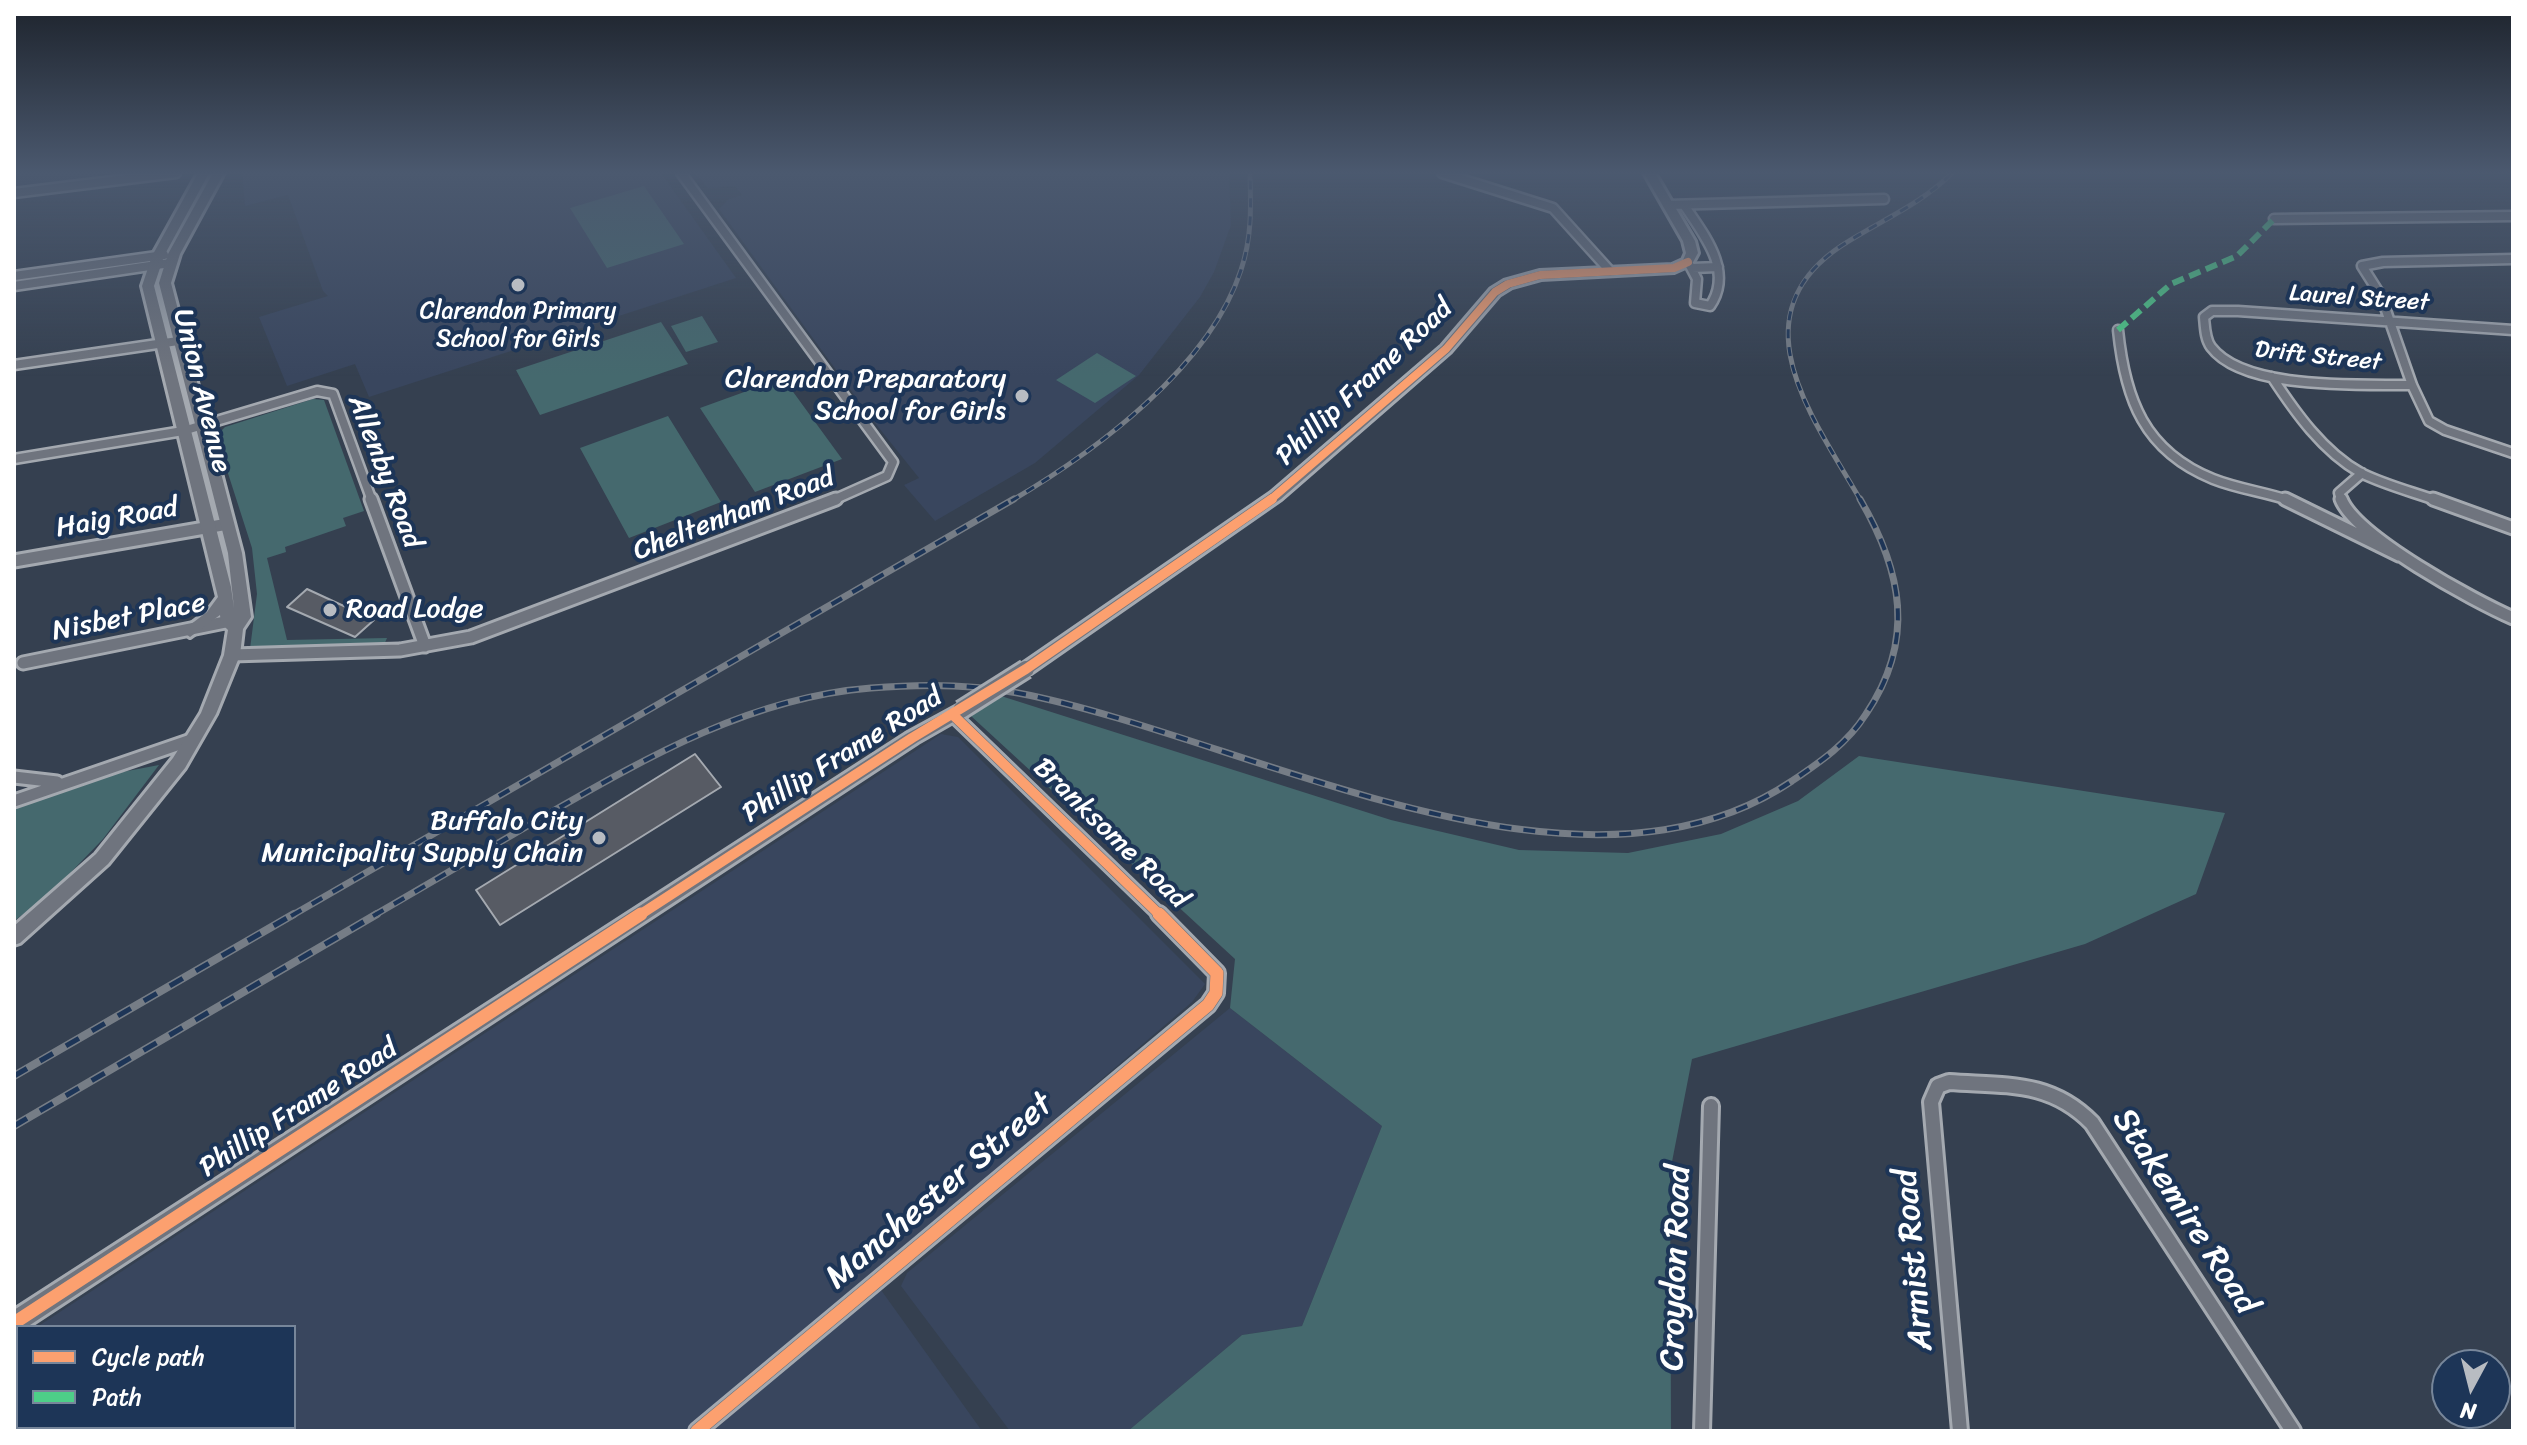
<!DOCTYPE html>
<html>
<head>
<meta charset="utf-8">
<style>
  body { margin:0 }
  #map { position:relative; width:2527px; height:1445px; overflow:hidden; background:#354050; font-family:Sriracha,sans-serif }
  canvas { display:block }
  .frame { position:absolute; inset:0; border:16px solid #fff; pointer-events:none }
  .legend { position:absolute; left:16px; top:1325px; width:280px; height:104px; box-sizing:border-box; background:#1d3557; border:2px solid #77869a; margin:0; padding:10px 14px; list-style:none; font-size:24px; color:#fff }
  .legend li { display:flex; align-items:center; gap:16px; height:40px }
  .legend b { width:40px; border:2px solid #77869a }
  .north { position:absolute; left:2431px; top:1349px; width:80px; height:80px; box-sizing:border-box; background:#1d3557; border:2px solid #77869a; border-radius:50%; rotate:187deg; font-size:22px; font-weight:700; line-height:32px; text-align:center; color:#fff }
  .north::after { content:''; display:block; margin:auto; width:28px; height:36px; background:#b8bcc2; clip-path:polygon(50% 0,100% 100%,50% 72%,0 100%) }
</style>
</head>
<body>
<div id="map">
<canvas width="2527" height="1445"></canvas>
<div class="frame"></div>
<ul class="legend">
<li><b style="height:10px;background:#fca06f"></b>Cycle path</li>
<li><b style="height:10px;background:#4dcf88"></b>Path</li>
</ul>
<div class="north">N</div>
</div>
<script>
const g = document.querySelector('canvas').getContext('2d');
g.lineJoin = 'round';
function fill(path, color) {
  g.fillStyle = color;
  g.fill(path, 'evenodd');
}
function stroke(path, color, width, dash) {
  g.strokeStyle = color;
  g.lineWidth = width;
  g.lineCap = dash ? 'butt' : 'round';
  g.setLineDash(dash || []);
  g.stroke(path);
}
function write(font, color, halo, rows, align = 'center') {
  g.font = font + ' Sriracha,sans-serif';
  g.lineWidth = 8;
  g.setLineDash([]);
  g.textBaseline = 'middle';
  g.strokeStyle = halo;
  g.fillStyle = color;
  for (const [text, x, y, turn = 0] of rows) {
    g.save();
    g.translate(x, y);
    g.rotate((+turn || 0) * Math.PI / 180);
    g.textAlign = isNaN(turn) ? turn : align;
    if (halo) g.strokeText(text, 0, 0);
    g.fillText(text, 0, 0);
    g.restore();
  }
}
const built = new Path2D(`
  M14,173H99L97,178L14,189Z
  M242,173H661L736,278L369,397L355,364L287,386L259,317L328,296L323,291L288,195L245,206Z
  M694,173H1229L1231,225L1214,272L1200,297L1139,375L1035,463L935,521L904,485L919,478L871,418L719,209L729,199L742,195L735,186L708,188Z
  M941,734L958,737L1205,984L1192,1002L871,1276L982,1431H14V1342L18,1340V1427H294V1327H37Z
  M1230,1008L1382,1126L1302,1326L1242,1335L1128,1431H1010L901,1286L907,1273Z`);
const green = new Path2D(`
  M644,186L684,244L607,268L570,208Z
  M702,316L718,342L686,352L671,326Z
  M661,322L688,364L540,415L516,370Z
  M1097,353L1136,376L1095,403L1056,380Z
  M783,378L842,459L755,492L700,408Z
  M313,399L324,400L364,511L343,518L346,526L285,547L286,552L267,558L287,640L387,638L384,645L250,649L257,594L252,548L216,436L225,427Z
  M668,416L721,502L629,538L580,448Z
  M1001,696L1391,820L1519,850L1628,853L1721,834L1798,801L1859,756L2225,813L2196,894L2085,944L1692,1059L1670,1172L1671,1431H1128L1242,1335L1302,1326L1382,1126L1230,1008L1235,959L971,716Z
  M159,765L103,839L48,896L14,921V809L101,776Z`);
const building = new Path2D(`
  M307,589L374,620L355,637L287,607Z
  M695,754L721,787L500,925L476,890Z`);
const streetFar2 = new Path2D(`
  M681,173L893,462L887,476L831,501
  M1442,173L1553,208L1610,271
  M14,193L176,173
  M1668,205L1884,199
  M1684,205C1704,235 1734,271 1710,306L1695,303L1697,279L1688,262
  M2274,219L2513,216
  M2513,259L2383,262L2362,266L2381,296L2412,385L2429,421L2445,430L2513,453
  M1692,268L1718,267
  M14,276L164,255
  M14,286L170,263
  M2118,330C2125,399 2144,451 2213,479C2238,489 2265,492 2291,501
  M14,365L178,341
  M2272,377C2295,412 2323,452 2361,473C2385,485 2413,492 2438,501
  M2412,385C2362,384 2244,391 2211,347C2205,339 2205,327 2204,317L2212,311H2238L2513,330
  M14,459L183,431L317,391L333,394L372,501
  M2342,501L2339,493L2362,473`);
const streetFar1 = new Path2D(`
  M371,499L425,646
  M2285,499L2399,555
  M2341,499C2356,537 2474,601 2513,618
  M2433,499L2513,528
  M14,561L228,524
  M232,655L400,650L471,637L836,499
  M23,663L235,620
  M953,715L1161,916
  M14,777L57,782
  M14,801L194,739`);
const street = new Path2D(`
  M697,1431L1208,1005L1216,993L1217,973L1159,914
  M1702,1431L1711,1106
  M1960,1431L1931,1102L1938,1086L1949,1082C2005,1086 2050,1080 2092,1123L2293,1431`);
const secondary = new Path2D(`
  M1644,173H1655L1695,241L1698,253L1692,264L1674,272L1541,279L1512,287L1499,295L1450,352L1281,499L1031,673H1021L1018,669L1021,665L1271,493L1442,346L1491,289L1504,281L1540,271L1672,265L1683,260L1686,253L1683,241Z
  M961,704L967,706L969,710L967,714L918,742L27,1327H18V1332L14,1334V1310L906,734Z`);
const primary = new Path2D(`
  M198,173H209L164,256L154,286L231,587L234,608L228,553L159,283L168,254L213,173H224L180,254L171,283L242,553L251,617L243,629L240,655L216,714L185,768L108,864L20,943L14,945V926L96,854L173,758L201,713L224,655L228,630L221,623L220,615L190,637L182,631L207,612L218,597L142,286L152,256Z`);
const railFar2 = new Path2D(`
  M1011,501C1096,451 1209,368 1241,270C1252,237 1251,207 1250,173
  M1861,501C1815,420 1734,318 1841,246C1879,221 1919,206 1952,173`);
const railFar1 = new Path2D(`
  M291,916L1014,499
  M373,916C432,882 490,848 548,814C649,756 753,697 871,688C920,684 971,684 1018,693C1244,736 1576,926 1792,781C1820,762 1847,744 1866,714C1916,640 1902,571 1860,499`);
const rail = new Path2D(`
  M14,1076L294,914
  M14,1126L377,914`);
const secondaryBridge = new Path2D(`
  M961,710L1026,669`);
const quiet = new Path2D(`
  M2118,330L2171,284L2237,256L2274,219`);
const cyclewayFar2 = new Path2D(`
  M1269,501L1446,349L1495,292L1508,284L1540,275L1674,268L1688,262`);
const cyclewayFar1 = new Path2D(`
  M953,715L1161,916
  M638,916L912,738L1026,669L1272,499`);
const cycleway = new Path2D(`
  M14,1323L641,914
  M697,1431L1208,1005L1216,993L1217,973L1159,914`);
const markers = [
  [518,285,8,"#b8bcc2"],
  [1022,396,8,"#b8bcc2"],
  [330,610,8,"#b8bcc2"],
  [599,838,8,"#b8bcc2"]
];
const farStreetnames = [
  ["Laurel Street",2359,299,4],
  ["Drift Street",2318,357,6]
];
const farPoinames = [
  ["Clarendon Primary",518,312],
  ["School for Girls",518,340]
];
const poiNames = [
  ["Clarendon Preparatory",1006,380],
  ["School for Girls",1006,412],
  ["Road Lodge",346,610,"left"],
  ["Buffalo City",583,822],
  ["Municipality Supply Chain",583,854]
];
const streetNames = [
  ["Phillip Frame Road",1365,383,-43],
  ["Union Avenue",201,391,76],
  ["Allenby Road",384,472,69],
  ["Cheltenham Road",734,515,-21],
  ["Haig Road",117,519,-10],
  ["Nisbet Place",129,618,-11],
  ["Phillip Frame Road",843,756,-32],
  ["Branksome Road",1110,834,44],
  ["Phillip Frame Road",299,1109,-33]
];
const nearStreetnames = [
  ["Manchester Street",940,1192,-40],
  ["Stakemire Road",2184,1212,57],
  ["Armist Road",1915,1260,-95],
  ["Croydon Road",1677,1268,-88]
];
fill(built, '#39465e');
fill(green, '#45696e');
fill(building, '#575b64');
stroke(building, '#a4a9b0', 2);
stroke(streetFar2, '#a4a9b0', 13);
stroke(streetFar1, '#a4a9b0', 17);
stroke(street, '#a4a9b0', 20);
stroke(secondary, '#a4a9b0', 6);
stroke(primary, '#a4a9b0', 6);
stroke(streetFar2, '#6f747e', 8);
stroke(streetFar1, '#6f747e', 11);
stroke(street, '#6f747e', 14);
fill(secondary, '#6f747e');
fill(primary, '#6f747e');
stroke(railFar2, '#767d86', 5);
stroke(railFar1, '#767d86', 7);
stroke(rail, '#767d86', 8);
stroke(railFar2, '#1d3557', 3, [9]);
stroke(railFar1, '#1d3557', 4, [12]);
stroke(rail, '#1d3557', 5, [15]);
stroke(secondaryBridge, '#a4a9b0', 22, []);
stroke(secondaryBridge, '#6f747e', 16);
stroke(quiet, '#4dcf88', 6, [12, 6]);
stroke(cyclewayFar2, '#fca06f', 8);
stroke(cyclewayFar1, '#fca06f', 10);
stroke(cycleway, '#fca06f', 13);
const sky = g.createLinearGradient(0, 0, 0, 376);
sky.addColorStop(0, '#1d232c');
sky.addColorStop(0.46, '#4b596f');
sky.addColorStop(1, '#4b596f00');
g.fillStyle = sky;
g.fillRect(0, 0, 2527, 376);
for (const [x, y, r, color] of markers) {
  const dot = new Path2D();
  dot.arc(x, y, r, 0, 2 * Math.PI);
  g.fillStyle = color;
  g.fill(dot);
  stroke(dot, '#1d3557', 3);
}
write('24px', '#fff', '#1d3557', farStreetnames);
write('24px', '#fff', '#1d3557', farPoinames);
write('28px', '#fff', '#1d3557', poiNames, 'right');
write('28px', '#fff', '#1d3557', streetNames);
write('34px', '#fff', '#1d3557', nearStreetnames);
</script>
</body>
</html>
